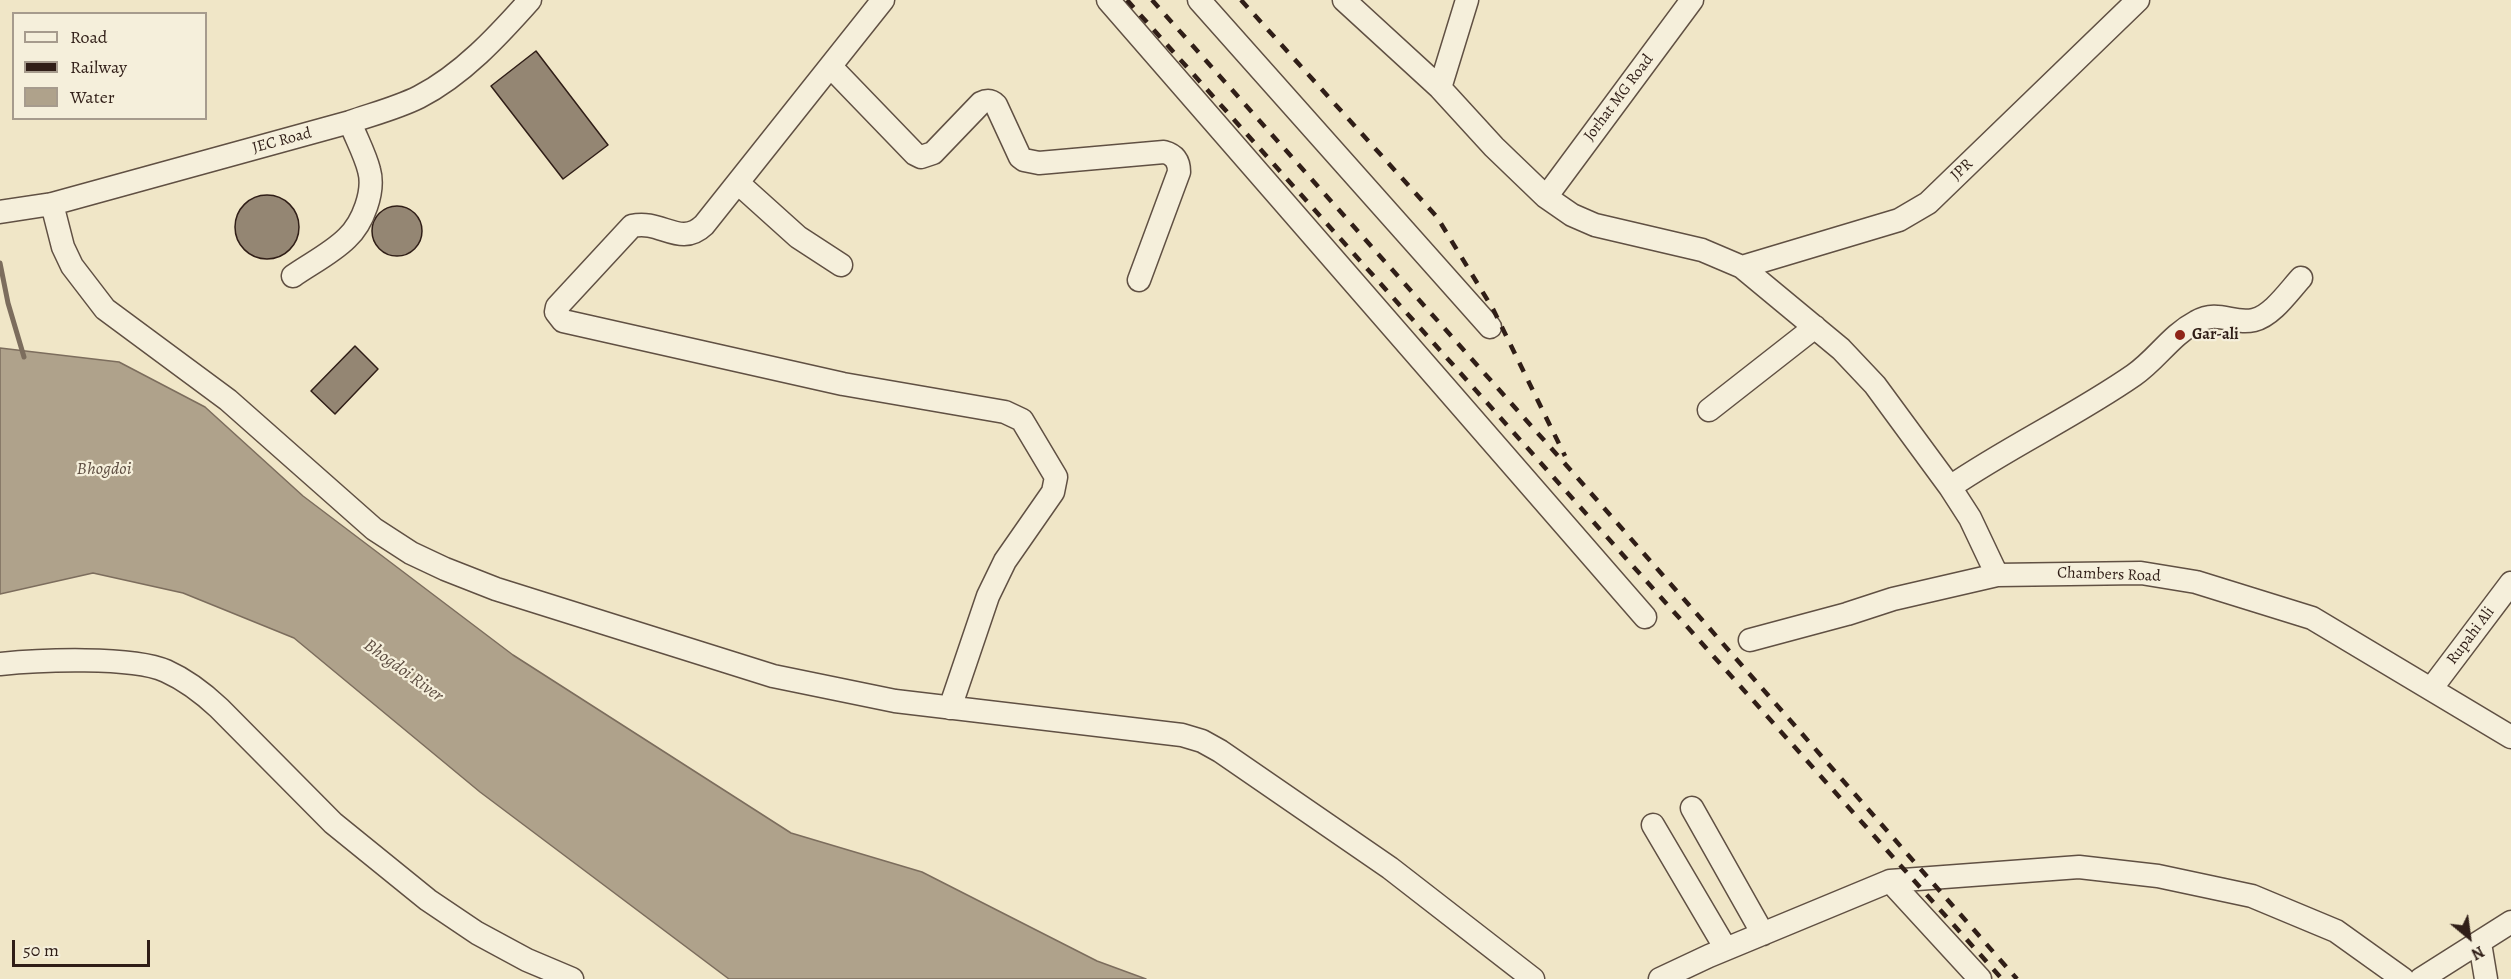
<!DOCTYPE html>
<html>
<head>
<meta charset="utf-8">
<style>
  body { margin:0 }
  #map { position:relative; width:2511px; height:979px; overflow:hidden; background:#f0e6c7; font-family:Alegreya,serif }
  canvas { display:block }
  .legend { position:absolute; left:12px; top:12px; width:195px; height:108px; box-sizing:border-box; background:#f5efdb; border:2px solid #a69b8d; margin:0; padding:8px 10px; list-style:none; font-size:18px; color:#301e17 }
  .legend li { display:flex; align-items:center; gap:12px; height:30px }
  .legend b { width:30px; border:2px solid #a69b8d }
  .north { position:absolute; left:2439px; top:907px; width:60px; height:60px; -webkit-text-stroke:4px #f5efdb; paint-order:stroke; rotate:151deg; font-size:16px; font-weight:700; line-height:24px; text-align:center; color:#301e17 }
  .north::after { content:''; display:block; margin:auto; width:21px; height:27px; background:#301e17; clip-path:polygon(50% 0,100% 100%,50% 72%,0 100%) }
  .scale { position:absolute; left:12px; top:940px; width:138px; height:27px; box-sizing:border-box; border:3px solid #301e17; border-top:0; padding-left:8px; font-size:18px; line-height:21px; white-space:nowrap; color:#301e17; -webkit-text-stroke:4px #f5efdb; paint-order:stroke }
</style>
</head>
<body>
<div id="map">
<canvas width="2511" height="979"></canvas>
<ul class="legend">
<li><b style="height:8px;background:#f5efdb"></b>Road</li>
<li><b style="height:8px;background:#301e17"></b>Railway</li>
<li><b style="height:16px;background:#afa28b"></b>Water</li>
</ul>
<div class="north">N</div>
<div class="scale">50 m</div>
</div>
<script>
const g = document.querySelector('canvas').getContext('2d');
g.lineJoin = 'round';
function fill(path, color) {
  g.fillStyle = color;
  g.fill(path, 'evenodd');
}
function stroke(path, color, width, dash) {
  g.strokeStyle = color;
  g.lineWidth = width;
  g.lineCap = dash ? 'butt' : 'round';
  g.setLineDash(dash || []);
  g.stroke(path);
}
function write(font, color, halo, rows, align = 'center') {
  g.font = font + ' Alegreya,serif';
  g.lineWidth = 4.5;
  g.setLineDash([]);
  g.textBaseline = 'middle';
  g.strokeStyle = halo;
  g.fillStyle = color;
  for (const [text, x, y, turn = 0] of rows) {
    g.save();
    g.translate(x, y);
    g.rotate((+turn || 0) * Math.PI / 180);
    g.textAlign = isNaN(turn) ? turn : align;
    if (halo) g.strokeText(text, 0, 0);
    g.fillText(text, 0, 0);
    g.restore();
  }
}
const water = new Path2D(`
  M0,348L119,362L205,407L303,496L513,655L791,833L922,872L1097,961L1146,979H729L480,792L294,638L183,593L93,573L0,594Z`);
const stream = new Path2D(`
  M0,263L8,303L24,357`);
const building = new Path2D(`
  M536,51L608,145L563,179L491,86Z
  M235 227a32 32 0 1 1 64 0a32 32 0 1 1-64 0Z
  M372 231a25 25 0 1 1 50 0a25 25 0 1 1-50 0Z
  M355,346L378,369L335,414L311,391Z`);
const minor = new Path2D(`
  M883,0L704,225C680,248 661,219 632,226L557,307L556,312L563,321L843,384L1005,412L1022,420L1056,477L1053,492L1005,561L988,596L950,708
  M1108,0L1645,617
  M1199,0L1490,327
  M1344,0L1440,88L1494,147L1546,197L1572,215L1595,225L1702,250L1742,267L1841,349L1875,385L1950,487L1970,518L1997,575
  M831,67L915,154L921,157L933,153L981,103C987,100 991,100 996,105L1020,157L1024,160L1039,163L1164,152C1175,155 1179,161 1179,172L1139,280
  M1440,88L1467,0
  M738,183L798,237L841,265
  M1546,197L1692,0
  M52,204L63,247L72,266L105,309L228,400L374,529L411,553L445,569L496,589L773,676L895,701L1182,735L1202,741L1220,751L1390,868L1533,979
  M0,212L52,204L350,122C373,114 397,108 419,97C462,75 498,36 530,0
  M1742,267L1899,220L1928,203L2138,0
  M293,276C310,264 332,253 347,238C363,223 375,191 369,170C365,154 356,138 350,122
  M1709,410L1815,327
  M1950,487C2010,446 2075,416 2134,375C2157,359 2171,335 2196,322C2219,309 2232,325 2254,320C2272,316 2289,291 2301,278
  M1750,640L1847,614L1893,599L1997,575L2141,573L2196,582L2312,618L2511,737
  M0,664C39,660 132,656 166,671C186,680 203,693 219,708L333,823L428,900L477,933L527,960L572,979
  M2431,689L2511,583
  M1692,808L1763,934
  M1653,825L1726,949
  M1890,881L1980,979
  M2480,943L2486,979
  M1660,979L1709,956L1890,881L2079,867L2158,876L2252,896L2336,931L2403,979
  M2421,979L2511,922`);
const rail = new Path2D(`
  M1127,0L2002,979
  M1152,0L1575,475L2017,979
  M1241,0L1437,217L1493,309L1565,456`);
const markers = [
  [2180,335,6,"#8f2418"]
];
const streetNames = [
  ["Jorhat MG Road",1619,98,-53],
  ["JEC Road",282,141,-15],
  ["JPR",1962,170,-44],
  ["Chambers Road",2109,575,2],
  ["Rupahi Ali",2471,636,-53]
];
const poiNames = [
  ["Gar-ali",2192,335]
];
const waterNames = [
  ["Bhogdoi",104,470],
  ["Bhogdoi River",403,671,36]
];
fill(water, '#afa28b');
stroke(water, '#7c6d5d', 1.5);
stroke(stream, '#7c6d5d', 5);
fill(building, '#948673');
stroke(building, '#301e17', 1.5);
stroke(minor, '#605043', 25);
stroke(minor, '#f5efdb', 22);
stroke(rail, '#301e17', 4.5, [10, 10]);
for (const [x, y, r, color] of markers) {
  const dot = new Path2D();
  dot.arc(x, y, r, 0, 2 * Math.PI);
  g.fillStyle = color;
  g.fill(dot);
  stroke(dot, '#f5efdb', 2);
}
write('16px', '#301e17', '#f5efdb', streetNames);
write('bold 16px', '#301e17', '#f5efdb', poiNames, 'left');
write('italic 18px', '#5c4c40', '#f5efdb', waterNames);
</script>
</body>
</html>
